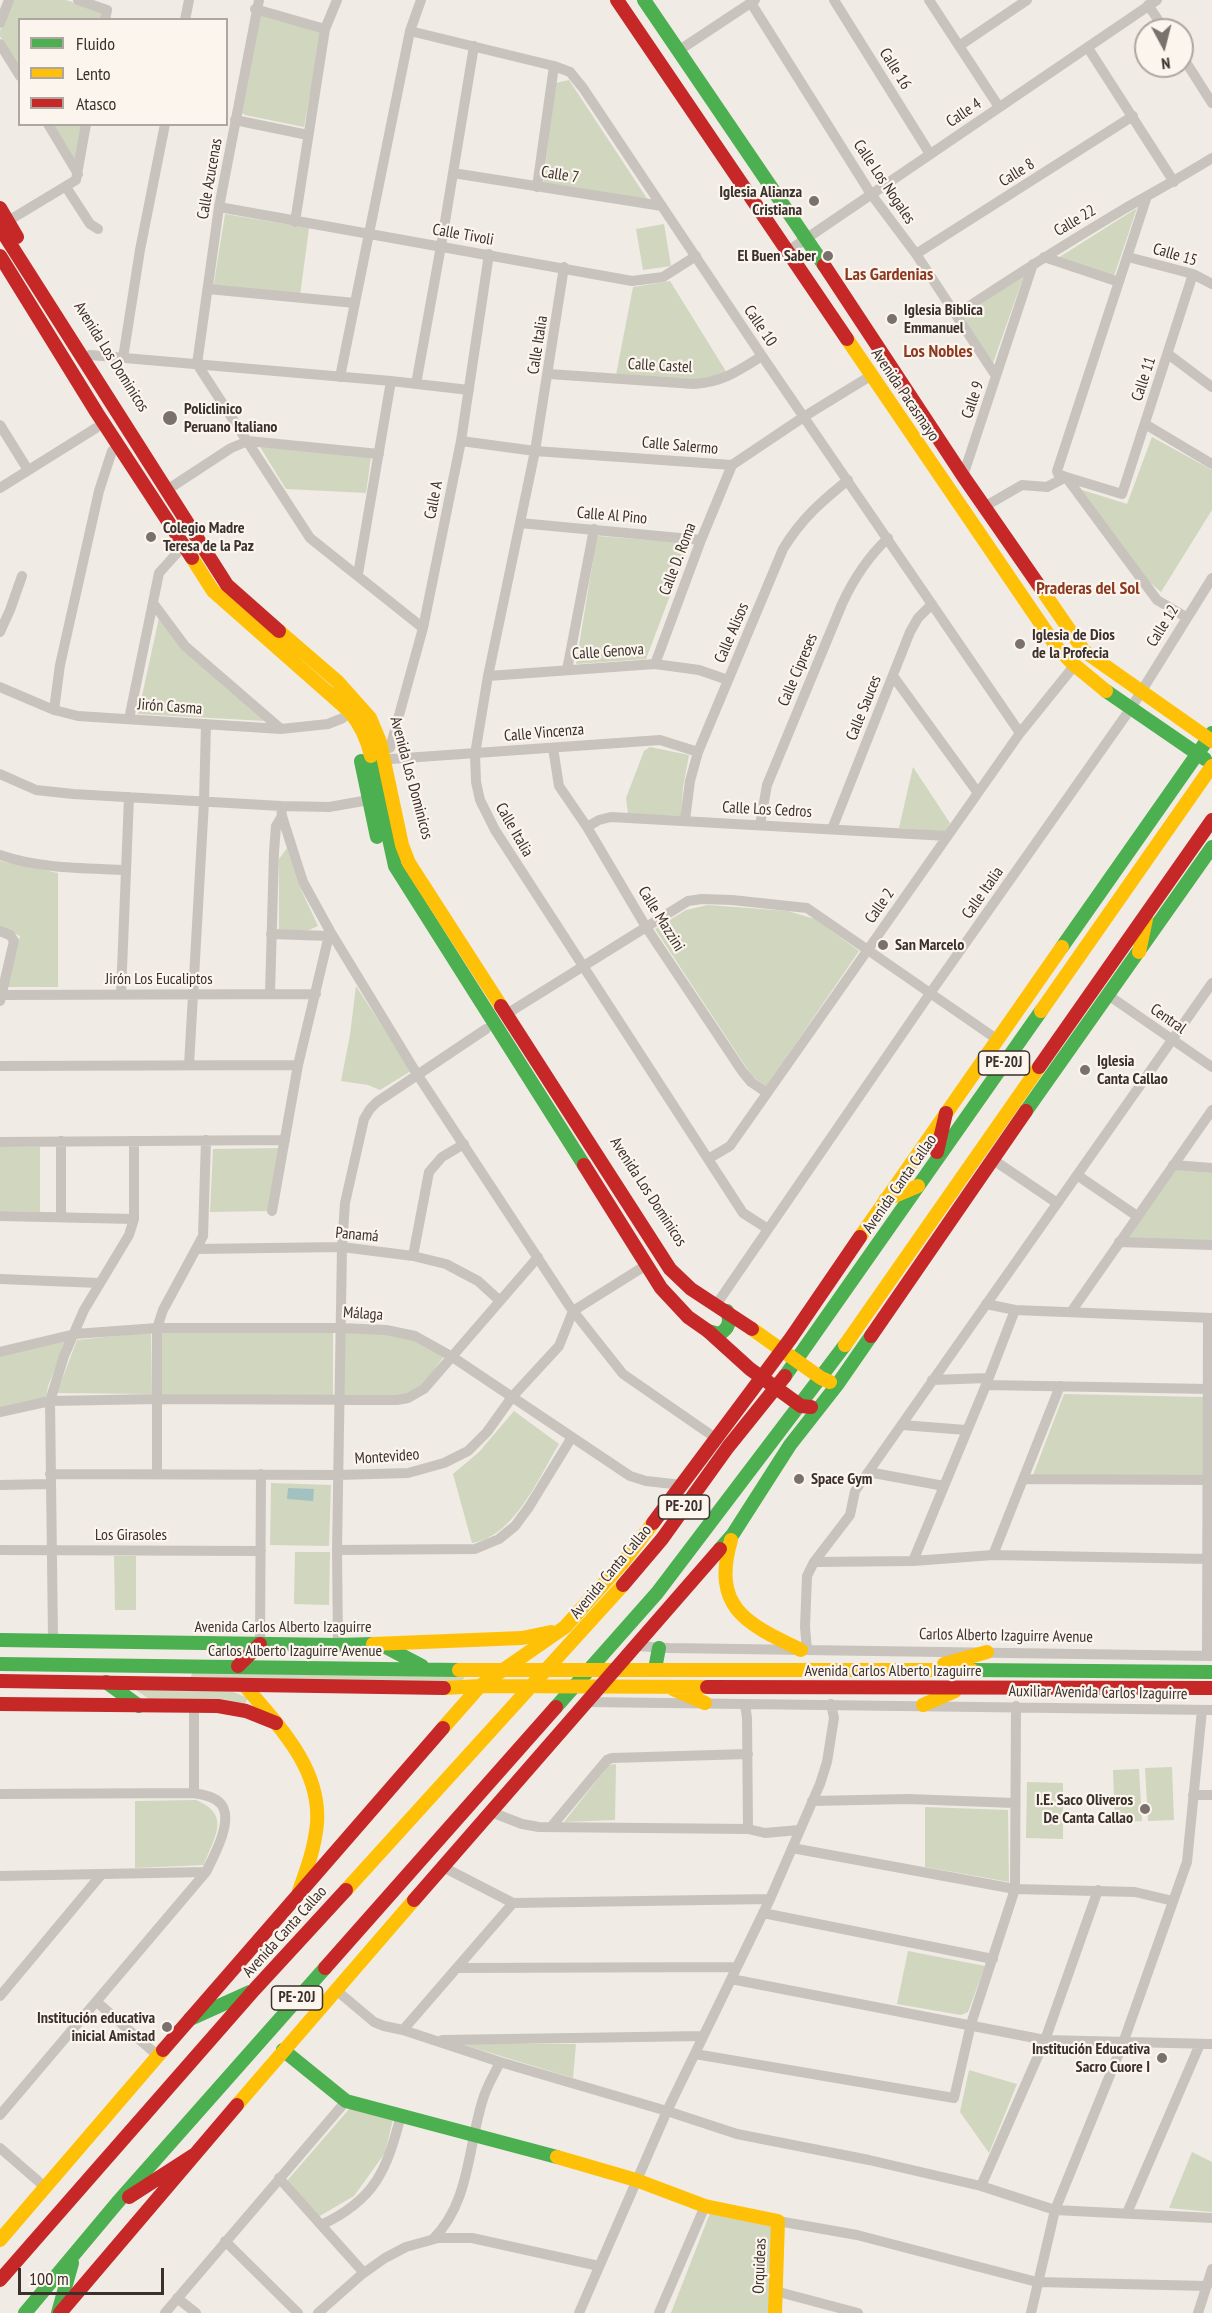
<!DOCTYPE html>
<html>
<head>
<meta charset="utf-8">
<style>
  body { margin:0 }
  #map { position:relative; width:1212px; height:2313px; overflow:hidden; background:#f0ebe5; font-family:"PT Sans Narrow",sans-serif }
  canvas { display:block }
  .legend { position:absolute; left:18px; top:18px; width:210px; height:108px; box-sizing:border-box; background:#fbf5ee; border:2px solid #aea6a0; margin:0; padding:8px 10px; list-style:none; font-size:18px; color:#3b302b }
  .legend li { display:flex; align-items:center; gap:12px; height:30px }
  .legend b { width:30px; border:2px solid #aea6a0 }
  .north { position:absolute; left:1134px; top:18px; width:60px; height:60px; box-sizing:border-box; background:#fbf5ee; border:2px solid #aea6a0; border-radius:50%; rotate:173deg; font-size:16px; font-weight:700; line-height:24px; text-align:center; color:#3b302b }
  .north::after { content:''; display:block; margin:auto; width:21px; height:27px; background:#7a716c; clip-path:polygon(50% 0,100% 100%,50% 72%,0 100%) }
  .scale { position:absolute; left:18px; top:2268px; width:146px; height:27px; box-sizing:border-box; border:3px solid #3b302b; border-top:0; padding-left:8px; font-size:18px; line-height:21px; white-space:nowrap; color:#3b302b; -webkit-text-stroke:4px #fbf5ee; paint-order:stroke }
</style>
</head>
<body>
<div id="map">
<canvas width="1212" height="2313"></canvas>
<ul class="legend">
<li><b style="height:8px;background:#4caf50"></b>Fluido</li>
<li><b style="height:8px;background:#ffc107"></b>Lento</li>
<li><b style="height:8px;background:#c62828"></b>Atasco</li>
</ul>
<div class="north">N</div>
<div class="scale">100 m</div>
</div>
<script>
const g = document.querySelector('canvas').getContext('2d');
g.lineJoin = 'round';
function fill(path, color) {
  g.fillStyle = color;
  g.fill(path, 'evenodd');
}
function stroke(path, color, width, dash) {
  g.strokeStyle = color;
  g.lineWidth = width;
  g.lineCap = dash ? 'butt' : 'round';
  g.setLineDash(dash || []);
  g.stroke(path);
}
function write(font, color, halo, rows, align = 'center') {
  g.font = font + ' "PT Sans Narrow",sans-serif';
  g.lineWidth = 4.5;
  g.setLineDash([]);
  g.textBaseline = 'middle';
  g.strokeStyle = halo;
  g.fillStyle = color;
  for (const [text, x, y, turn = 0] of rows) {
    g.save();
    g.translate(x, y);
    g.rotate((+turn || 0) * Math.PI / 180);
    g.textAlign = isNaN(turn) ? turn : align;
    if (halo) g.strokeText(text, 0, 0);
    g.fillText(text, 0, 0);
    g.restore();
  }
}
const green = new Path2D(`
  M13,0H66L103,12L101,19L20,20L19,68L0,36V31Z
  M261,14L322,29L304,127L245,115L242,113Z
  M569,80L648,200L543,184L556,83Z
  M53,125H82L75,161Z
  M1137,208L1114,276L1058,258Z
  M225,214L309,228L300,296L213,289Z
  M664,224L671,266L643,270L636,229Z
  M1024,275L993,363L963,317Z
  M670,281L727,373L704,380L616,375L633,287Z
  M1152,437L1212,470V510L1161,592L1147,580L1079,489L1127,504Z
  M260,447L371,457L366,493L286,489Z
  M597,536L690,543L646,659L576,664Z
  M159,618L266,721L138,714Z
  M650,747L689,755L683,788L681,816L628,814L626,798L644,751Z
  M913,767L950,823L946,832L899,828Z
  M287,848L298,883L318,926L309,930H279V859Z
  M0,861L58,873V987H8L20,936L0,927Z
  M708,905L788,911L815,919L859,951L766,1087L752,1076L655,929L686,910Z
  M356,986L411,1071L380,1090L368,1085L341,1081L350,1035Z
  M0,1147H40V1212L0,1211Z
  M281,1148L270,1211L210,1212L213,1149Z
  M1176,1170L1212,1173V1241L1128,1238Z
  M161,1331H333V1397L162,1395Z
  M151,1332L152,1394L57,1393L77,1340Z
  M344,1332H373L414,1339L444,1356L423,1386L407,1395L344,1397Z
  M67,1339L48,1386L46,1399L0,1409V1353Z
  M1064,1394L1203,1397L1204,1476L1033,1475Z
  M514,1411L559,1444C539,1477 514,1537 472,1543L453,1474L479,1452Z
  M271,1483L331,1485L329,1546L270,1545Z
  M295,1552H330L329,1605L294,1604Z
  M114,1556H136V1610H115Z
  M192,1673L466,1674L462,1682H189Z
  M221,1687L248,1698L244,1706L149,1699L133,1688Z
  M616,1764L615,1820L564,1822L609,1765Z
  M1172,1767L1174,1820L1148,1821L1145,1768Z
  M1139,1769L1142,1821L1115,1822L1113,1770Z
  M1027,1782L1063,1783V1839L1026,1838Z
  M196,1800C232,1815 214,1837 204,1865L135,1868V1801Z
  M925,1807L1008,1810L1009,1882L925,1867Z
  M908,1951L985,1966L968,2012L961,2015L897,2004Z
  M461,2044H576L573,2078Z
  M969,2070L1017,2084L989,2153L960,2112Z
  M350,2108L393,2119L385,2153L354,2196L318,2217L286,2182Z
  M1192,2152L1212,2162V2212L1169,2208Z
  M710,2213L774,2227L770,2313H671Z`);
const water = new Path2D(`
  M288,1488L314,1489L313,1501L287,1499Z`);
const street = new Path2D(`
  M78,0L107,10L105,20
  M259,0L219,207L197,364L310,538L423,628
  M834,0L930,154
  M929,0L999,107
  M751,3L871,194L916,254L996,376
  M1148,5L1165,30
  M255,9L325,29
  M185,20L189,0
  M0,23L9,0
  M410,31L554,66L570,72L583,88L762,356L1020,733
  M0,44L20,76
  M959,46L1027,0
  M1088,48L1174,182
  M678,51L755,0
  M1182,56L1212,103
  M235,120L308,135
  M48,124L78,174
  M453,173L662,206
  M66,187L90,224L98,229
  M537,187L554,66
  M1147,196L1057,471L1058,474L1066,477L1157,600L1186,617
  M219,207L632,281L663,277L696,256
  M8,221L76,180L86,124
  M295,222L325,29L337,0
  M788,251L1157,0
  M916,254L1133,116
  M1044,257L1119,282
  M1128,257L1193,274L1212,284
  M564,267L535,451L488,676L475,754L476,782L480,800L495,830L743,1213L768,1229
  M208,289L355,303
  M956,315C1011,278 1067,243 1124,209C1154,192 1183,176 1212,158
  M1168,354L1212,387
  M90,355L391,381L469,390
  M123,358L140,250L165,124
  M549,374L694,384C723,382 738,371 762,356
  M340,377L410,31L421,0
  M416,384L441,246L474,46
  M1145,424L1212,464
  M0,425L28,470
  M461,441L535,451L732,465L805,416L872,375
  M963,476L1033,264
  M173,486L231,448L248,441L379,454
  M0,488L96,428
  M984,507L1022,485L1047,487L1066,477L1122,494L1193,274
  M520,523L701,540
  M358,574L391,381
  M153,603L185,646L281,729
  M0,632L10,610L22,576
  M655,664L701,540L732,465
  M567,670L594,529
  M488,676L655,664L699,670L728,680
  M893,676L978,793
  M0,687L54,710L78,716L281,729L328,724L343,718
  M54,710L60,665L99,491L112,451
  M129,719L159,573L177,553
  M390,748L423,628L461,441L489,254
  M553,748L559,786L587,827L646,927L742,1071L751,1082L767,1093
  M391,759L660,740L698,752
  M0,774L36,790L73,794L281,806L329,807L369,800
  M281,806L282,816L303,882L330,931L417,1074L570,1307L623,1374L717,1439
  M685,820L690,781L698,752L783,549C802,518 821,502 848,480
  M760,825L767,785L842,604C854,578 867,558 888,538
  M587,827L599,820L611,817L947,836
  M832,829L910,632L918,618L932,604
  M0,855C41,869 83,868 126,870
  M0,931L10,935L14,941L0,1001
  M271,934L329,936
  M121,994L129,797
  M270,994L274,852L276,826L282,816
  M1,995L316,994
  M1108,995L1212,1067
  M513,1010L688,901L702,899L732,900L807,908L998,1040
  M189,1065L204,802L206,724
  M0,1066L298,1065
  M61,1141V1217
  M0,1142L285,1140
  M708,1159L730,1146L1020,733L1074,666
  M992,1159L1057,1203
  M1173,1165L1212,1168
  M1077,1175L1137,1216
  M272,1211L298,1065L330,931
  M0,1216L134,1219
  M1119,1242L1212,1245
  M198,1249L342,1247L413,1256L446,1264L478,1281L500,1301
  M413,1256L429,1172L442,1157L464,1144
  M0,1279L99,1283
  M986,1304L1015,1310
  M716,1305L931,992L1131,708L1212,578
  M1071,1312L1212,1110
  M0,1352L75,1334L157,1328H340L386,1330L415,1336L451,1356L630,1476L646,1481L682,1485
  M932,1380L988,1378
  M986,1385L1208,1389
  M0,1412L50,1401L157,1399L397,1400L408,1398L424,1389L538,1257
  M902,1425L966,1430
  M868,1472L944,1486
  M50,1474L338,1475L408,1473L444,1463L468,1451L487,1432L512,1397L559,1346L573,1311L640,1269
  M157,1474V1328L163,1310L203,1236L206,1140
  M1023,1479L1212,1480
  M0,1485L50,1484
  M0,1550L261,1551
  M337,1550L475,1549L499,1539L515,1526L529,1507L572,1437
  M993,1555L1060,1386
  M913,1561L986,1385L1015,1310L1212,1318
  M814,1562L913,1561L993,1555L1208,1559
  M53,1639L50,1401L64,1356L84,1310L129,1235L134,1219V1141
  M260,1644L261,1474
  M338,1645L337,1550L342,1247L345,1203L364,1119L370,1109L377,1102L486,1029
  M637,1646L669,1648L1212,1656
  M807,1650L805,1627L807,1576L814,1562L850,1515L855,1491L1212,983
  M1207,1656L1208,1318
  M587,1702L1212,1710
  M745,1704L747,1718L748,1829
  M194,1706V1793
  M0,1794L194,1793C203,1795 214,1796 221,1804C234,1820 214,1856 206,1872L0,2115
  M1193,1795H1212
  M812,1801L908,1799L1015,1803
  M491,1812L522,1824L539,1827L748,1829L765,1833L799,1830
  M551,1827L607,1760L612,1758L748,1754
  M792,1848L1015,1889L1135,1892L1173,1901
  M443,1867L513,1903L770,1899
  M0,1876L206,1872
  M763,1913L993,1959
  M457,1968L737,1967
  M731,1979L1045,2040L1212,2044
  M336,1990L374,2022L384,2026L403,2030L500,2062L667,2111L737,2134L869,2160L981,2186L1055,2210L1212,2218
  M0,1996L101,1875
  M97,2002L157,2055
  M403,2030L513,1903
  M442,2040L703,2036
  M695,2054L954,2098L971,2024L1015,1889L1016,1706
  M0,2148L45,2187
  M279,2178L364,2273
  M981,2186L1045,2040L1098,1890
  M1127,2213L1200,2044
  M778,2221L857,2235L1037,2282L1207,2286
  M321,2225C375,2200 387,2170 401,2115
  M433,2239C471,2202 468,2142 484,2096C488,2084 495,2073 500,2062
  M225,2241L298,2313
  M775,2291L858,2313
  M177,2298L196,2313
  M165,2313L346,2101
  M318,2313L361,2275L385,2258L406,2247L438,2238H472L599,2266
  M579,2313L667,2111L770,1899L820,1784L827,1762L834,1718L831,1704
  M659,2313L705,2206
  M1031,2313L1055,2210L1123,2043L1187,1862L1202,1710
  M1198,2313L1212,2269`);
const fast = new Path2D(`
  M644,0L824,265
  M1106,691L1205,759
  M371,756L395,866L584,1165
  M361,761L377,837
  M1062,947L1212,733
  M1026,1111L1212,847
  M708,1331L719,1334C729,1329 731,1321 727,1311
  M785,1376L1041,1011
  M720,1549L733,1534L790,1445L837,1385L871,1336
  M0,1640L338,1645L373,1644
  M380,1644L422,1666
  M0,1664C153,1667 306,1667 459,1670
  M655,1669L659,1648
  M972,1670L1212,1672
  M106,1682L139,1706
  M556,1707L657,1593L845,1345
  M190,2019L250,1992
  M283,2050L346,2101L557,2157
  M25,2313L117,2203L325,1968
  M58,2313L72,2263`);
const slow = new Path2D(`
  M847,339L1056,646L1072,663L1106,691
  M192,558L213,591L349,711C361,725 367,738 371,756
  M1040,587L1084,651L1212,741
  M279,631L337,681L370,718L380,742L402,845L409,863L501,1006
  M1139,952L1146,919
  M1041,1011L1212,766
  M885,1200L918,1186
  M860,1237L1062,947
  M752,1329L821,1378L830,1382
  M845,1345L1039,1067
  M731,1540C711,1609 748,1624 801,1650
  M373,1644L522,1638L551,1632
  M944,1664L987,1652
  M459,1670H972
  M245,1686C278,1725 321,1768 317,1823C315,1847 307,1869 299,1891
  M444,1688L480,1686L707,1687
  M673,1689L705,1703
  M923,1705L955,1691
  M443,1728L480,1686L565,1627L624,1561L653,1523
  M346,1890L623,1585
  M237,2105L414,1900
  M557,2157L636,2180L705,2206L778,2221L775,2313
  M0,2240L163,2050`);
const jam = new Path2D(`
  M617,0L847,339
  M0,208L17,237
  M0,228L227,585L279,631
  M0,256L97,413L192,558
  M824,265L963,476L1040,587
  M501,1006L670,1269L691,1289L752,1329
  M1039,1067L1212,820
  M937,1152L946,1113
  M584,1165L661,1288L688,1317L708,1331L750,1369L801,1406L811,1407
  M871,1336L1026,1111
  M653,1523L791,1338L860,1237
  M623,1585L662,1539L728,1447L785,1376
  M238,1666L260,1644
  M0,1681L444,1688
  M707,1687L1212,1688
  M0,1704L218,1706L246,1711L276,1723
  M414,1900L720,1549
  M325,1968L556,1707
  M163,2050L443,1728
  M129,2197L194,2155
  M0,2280L254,1990L346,1890
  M60,2313L237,2105`);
const markers = [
  [814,201,6,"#7a716c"],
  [828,256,6,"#7a716c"],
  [892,319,6,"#7a716c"],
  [170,418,8,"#7a716c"],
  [151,537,6,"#7a716c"],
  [1020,644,6,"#7a716c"],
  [883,945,6,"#7a716c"],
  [1085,1070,6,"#7a716c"],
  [799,1479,6,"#7a716c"],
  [1145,1809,6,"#7a716c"],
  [167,2027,6,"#7a716c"],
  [1162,2058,6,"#7a716c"]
];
const shields = [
  [1004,1063,51],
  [684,1507,51],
  [297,1998,51]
];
const shieldNames = [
  ["PE-20J",1004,1063],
  ["PE-20J",684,1507],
  ["PE-20J",297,1998]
];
const streetNames = [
  ["Calle 16",895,69,58],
  ["Calle 4",964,113,-34],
  ["Calle 8",1017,173,-32],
  ["Calle 7",560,175,9],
  ["Calle Azucenas",210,179,-80],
  ["Calle Los Nogales",884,182,56],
  ["Calle 22",1075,221,-31],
  ["Calle Tivoli",463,235,10],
  ["Calle 15",1175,255,16],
  ["Calle 10",760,326,56],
  ["Calle Italia",538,345,-81],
  ["Avenida Los Dominicos",111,357,58],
  ["Calle Castel",660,366,3],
  ["Calle 11",1144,379,-72],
  ["Avenida Pacasmayo",905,395,56],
  ["Calle 9",973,400,-71],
  ["Calle Salermo",680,446,5],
  ["Calle A",434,500,-79],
  ["Calle Al Pino",612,516,5],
  ["Calle D. Roma",678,559,-69],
  ["Calle 12",1163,626,-58],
  ["Calle Alisos",732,633,-67],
  ["Calle Genova",608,652,-4],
  ["Calle Cipreses",798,670,-67],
  ["Jirón Casma",170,707,4],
  ["Calle Sauces",864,708,-68],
  ["Calle Vincenza",544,733,-5],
  ["Avenida Los Dominicos",411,778,75],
  ["Calle Los Cedros",767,810,3],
  ["Calle Italia",514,830,60],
  ["Calle Italia",983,893,-55],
  ["Calle 2",880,906,-55],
  ["Calle Mazzini",661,919,58],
  ["Jirón Los Eucaliptos",159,979],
  ["Central",1168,1019,35],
  ["Avenida Canta Callao",900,1184,-55],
  ["Avenida Los Dominicos",648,1192,57],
  ["Panamá",357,1235,5],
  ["Málaga",363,1314,4],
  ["Montevideo",387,1457,-4],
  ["Los Girasoles",131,1535],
  ["Avenida Canta Callao",611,1572,-50],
  ["Avenida Carlos Alberto Izaguirre",283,1627],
  ["Carlos Alberto Izaguirre Avenue",1006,1636,1],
  ["Carlos Alberto Izaguirre Avenue",295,1651],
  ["Avenida Carlos Alberto Izaguirre",893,1671],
  ["Auxiliar Avenida Carlos Izaguirre",1098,1693,1],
  ["Avenida Canta Callao",285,1932,-48],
  ["Orquideas",760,2266,-88]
];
const poiNames = [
  ["Iglesia Alianza",802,192,"right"],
  ["Cristiana",802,210,"right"],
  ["El Buen Saber",816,256,"right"],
  ["Iglesia Biblica",904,310],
  ["Emmanuel",904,328],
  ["Policlinico",184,409],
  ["Peruano Italiano",184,427],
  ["Colegio Madre",163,528],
  ["Teresa de la Paz",163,546],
  ["Iglesia de Dios",1032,635],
  ["de la Profecia",1032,653],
  ["San Marcelo",895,945],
  ["Iglesia",1097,1061],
  ["Canta Callao",1097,1079],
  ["Space Gym",811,1479],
  ["I.E. Saco Oliveros",1133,1800,"right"],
  ["De Canta Callao",1133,1818,"right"],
  ["Institución educativa",155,2018,"right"],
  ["inicial Amistad",155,2036,"right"],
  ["Institución Educativa",1150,2049,"right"],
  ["Sacro Cuore I",1150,2067,"right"]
];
const neighbourhoodNames = [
  ["Las Gardenias",889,275],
  ["Los Nobles",938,352],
  ["Praderas del Sol",1088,589]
];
fill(green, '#d1d6bf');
fill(water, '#a1c2c1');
stroke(street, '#c9c3be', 10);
stroke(fast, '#4caf50', 14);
stroke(slow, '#ffc107', 14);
stroke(jam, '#c62828', 14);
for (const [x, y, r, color] of markers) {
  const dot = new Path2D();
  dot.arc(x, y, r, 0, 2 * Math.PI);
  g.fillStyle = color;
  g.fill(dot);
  stroke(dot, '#fbf5ee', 2);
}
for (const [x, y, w] of shields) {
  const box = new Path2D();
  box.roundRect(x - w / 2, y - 12, w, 24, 4.5);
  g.fillStyle = '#fbf5ee';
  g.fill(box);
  stroke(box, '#3b302b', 1.5);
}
write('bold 15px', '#3b302b', null, shieldNames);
write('16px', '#3b302b', '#fbf5ee', streetNames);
write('bold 16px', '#3b302b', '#fbf5ee', poiNames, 'left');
write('bold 18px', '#8c3b22', '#fbf5ee', neighbourhoodNames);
</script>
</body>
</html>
